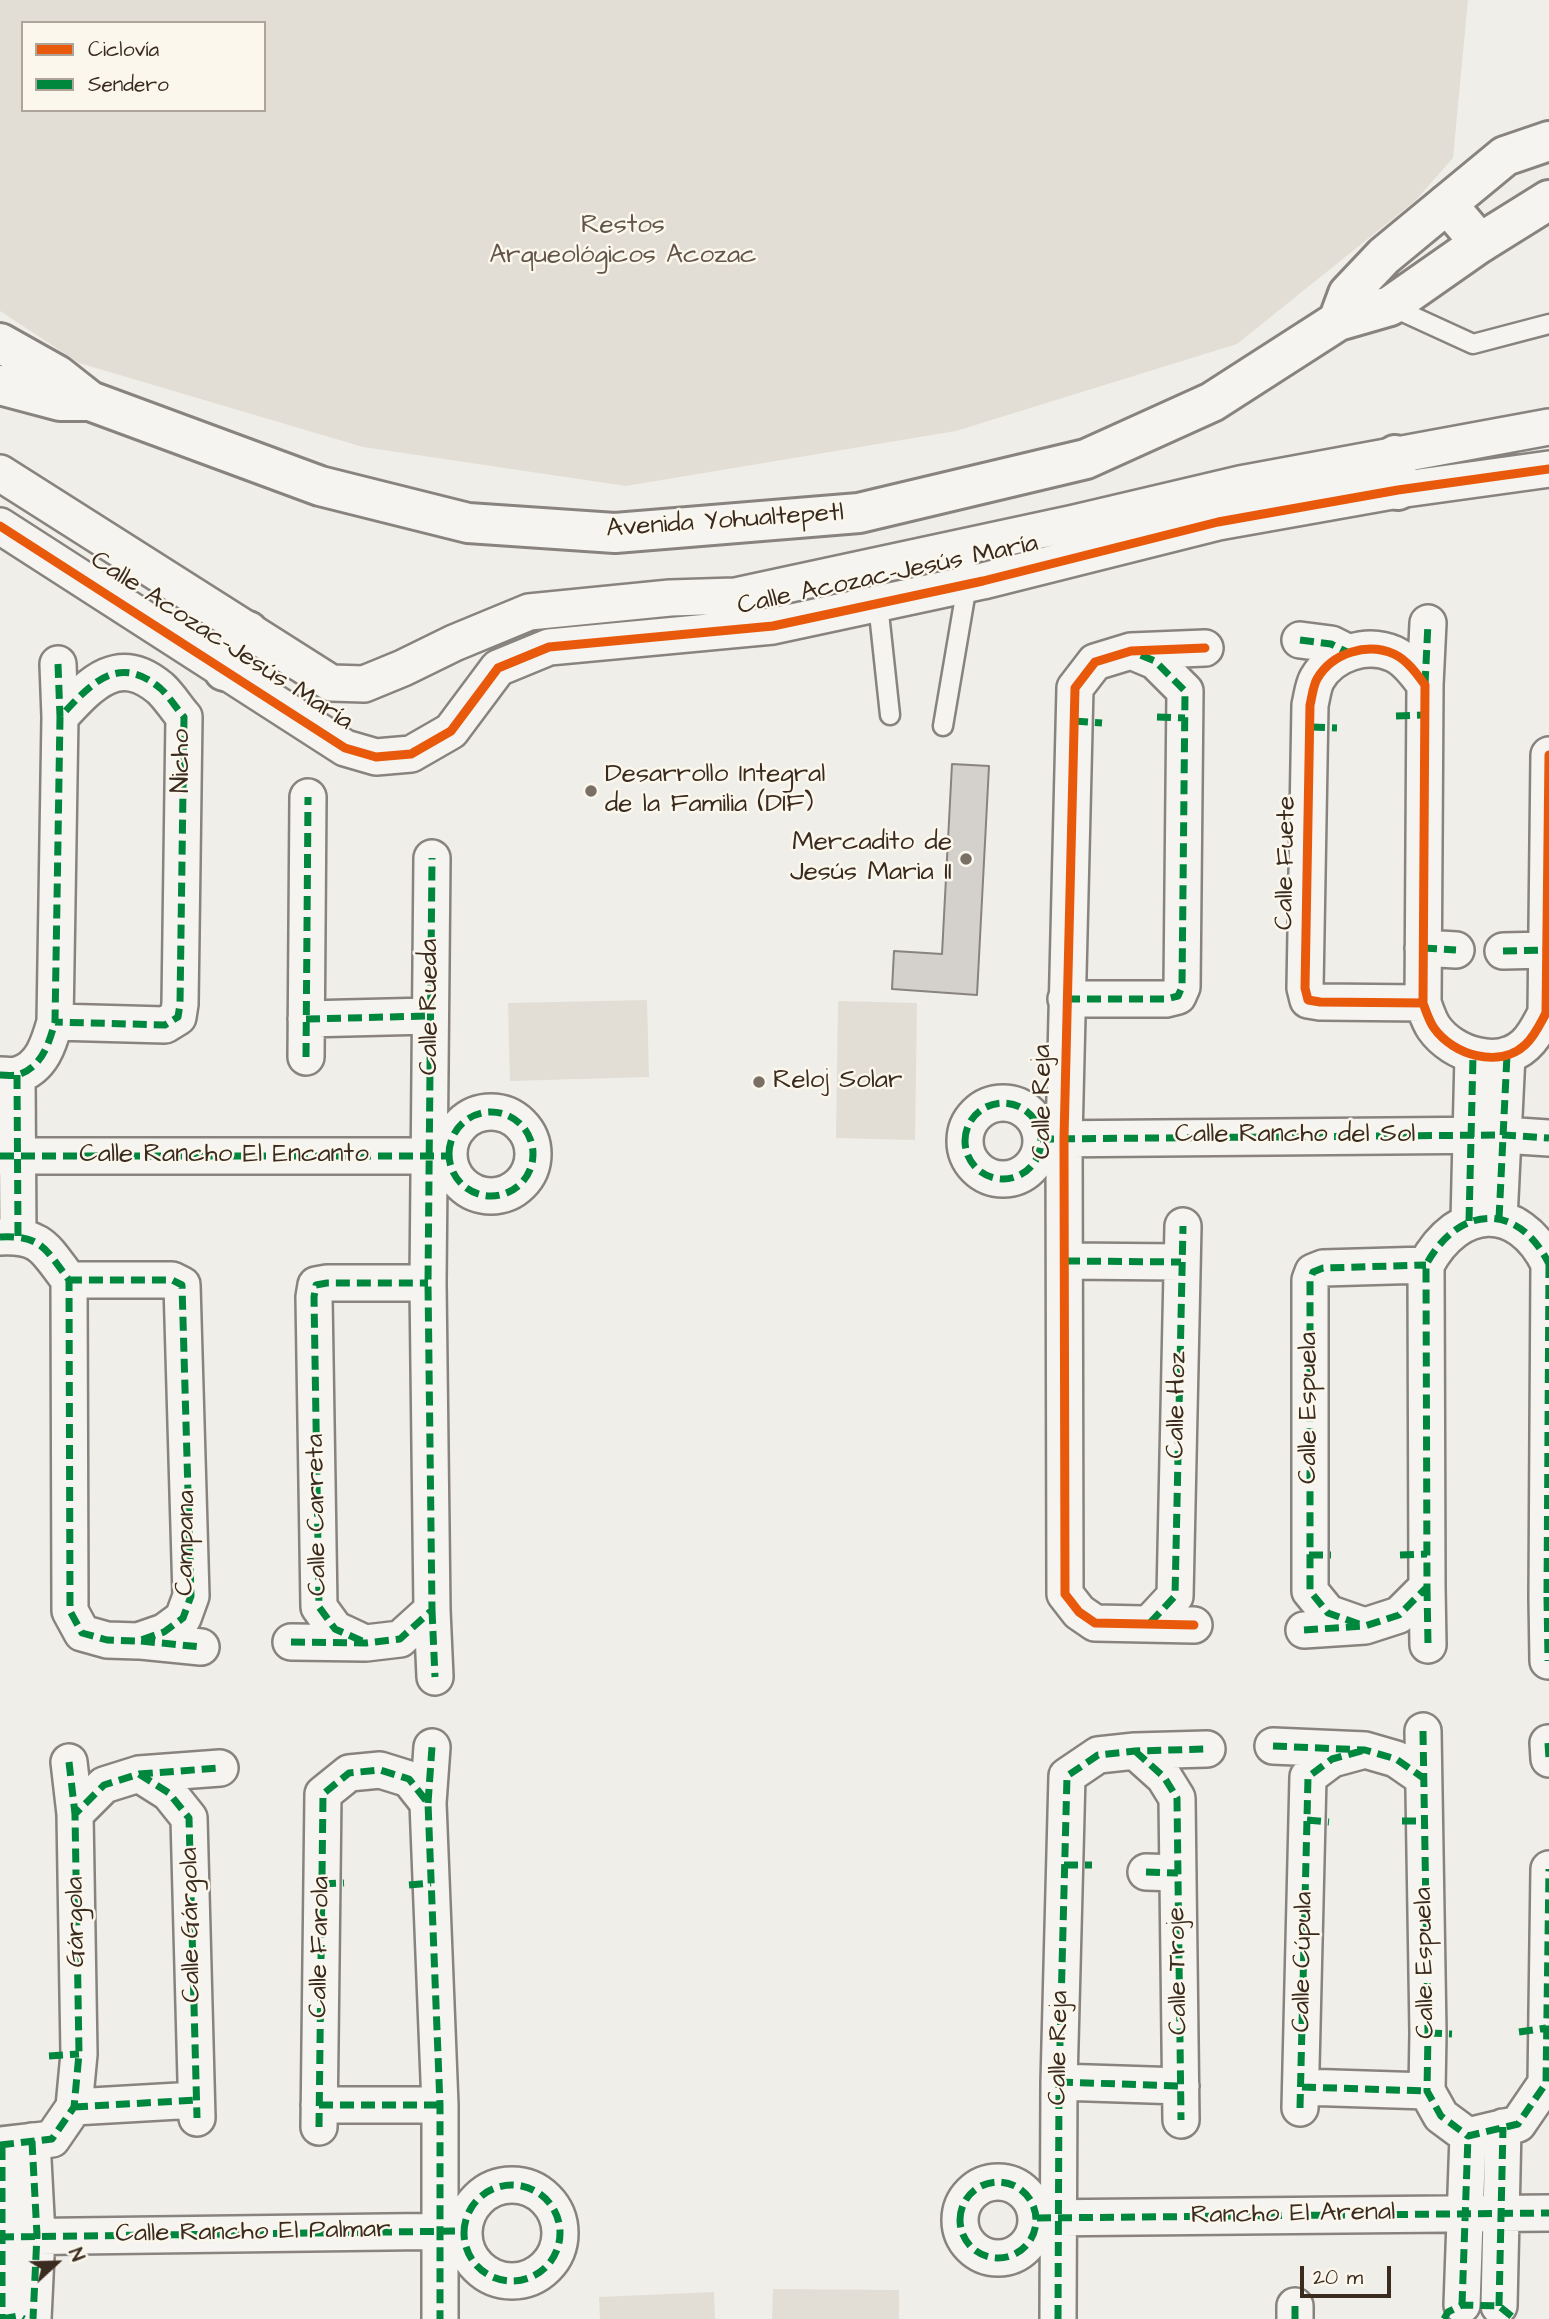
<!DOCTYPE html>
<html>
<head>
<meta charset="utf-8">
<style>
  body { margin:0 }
  #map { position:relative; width:1549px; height:2319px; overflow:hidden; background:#f0eee8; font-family:"Architects Daughter",sans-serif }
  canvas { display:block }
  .legend { position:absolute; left:21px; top:21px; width:245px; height:91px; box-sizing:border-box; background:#fbf7ec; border:2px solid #aea59a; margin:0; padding:9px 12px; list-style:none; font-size:21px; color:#3b2a1e }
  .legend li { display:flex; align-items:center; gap:14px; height:35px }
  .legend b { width:35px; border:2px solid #aea59a }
  .north { position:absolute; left:21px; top:2228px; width:70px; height:70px; -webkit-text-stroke:5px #fbf7ec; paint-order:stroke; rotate:68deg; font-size:19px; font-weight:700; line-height:28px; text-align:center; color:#3b2a1e }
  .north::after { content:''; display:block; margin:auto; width:24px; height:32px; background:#3b2a1e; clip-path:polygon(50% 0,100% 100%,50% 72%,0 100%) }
  .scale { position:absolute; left:1300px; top:2266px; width:91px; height:32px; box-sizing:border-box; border:4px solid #3b2a1e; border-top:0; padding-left:9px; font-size:21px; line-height:24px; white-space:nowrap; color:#3b2a1e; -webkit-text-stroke:5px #fbf7ec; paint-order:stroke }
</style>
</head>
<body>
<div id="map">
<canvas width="1549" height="2319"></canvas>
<ul class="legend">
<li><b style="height:9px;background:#e8590c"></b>Ciclovía</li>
<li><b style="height:9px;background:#00873e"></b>Sendero</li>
</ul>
<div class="north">N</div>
<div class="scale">20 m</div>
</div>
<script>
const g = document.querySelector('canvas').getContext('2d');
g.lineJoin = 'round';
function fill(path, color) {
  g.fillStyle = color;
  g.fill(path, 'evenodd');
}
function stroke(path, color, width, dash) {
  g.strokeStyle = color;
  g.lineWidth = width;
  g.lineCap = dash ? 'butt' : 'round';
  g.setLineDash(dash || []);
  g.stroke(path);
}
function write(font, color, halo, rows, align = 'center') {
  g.font = font + ' "Architects Daughter",sans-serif';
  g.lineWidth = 5;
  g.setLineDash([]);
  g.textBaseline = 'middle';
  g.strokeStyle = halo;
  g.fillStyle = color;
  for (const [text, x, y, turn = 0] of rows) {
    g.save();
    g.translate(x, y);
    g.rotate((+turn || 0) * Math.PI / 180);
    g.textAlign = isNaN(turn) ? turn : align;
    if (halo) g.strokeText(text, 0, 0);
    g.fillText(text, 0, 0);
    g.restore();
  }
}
const built = new Path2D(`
  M0,0H1468L1453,158L1415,201L1237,344L956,431L626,486L363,447L79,363L0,311ZM23,23H264V110H23Z
  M647,1000L649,1077L510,1081L508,1003Z
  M838,1001L917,1003L915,1140L836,1138Z
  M773,2289L899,2290V2319H772Z
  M714,2292L715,2319H600L599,2297Z`);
const building = new Path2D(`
  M952,764L989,766L977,995L892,989L894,951L942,954Z`);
const service = new Path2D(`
  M1390,306L1473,344L1549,324
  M878,604L890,715
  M943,726L967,585L966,545`);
const minor = new Path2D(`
  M0,473L331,683L364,684L403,668L454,643L529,612L670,598L735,596L1074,523L1240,484L1549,427
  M0,526L345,748L376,757L411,754L451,731L498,668L549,647L773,626L983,581L1218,522L1398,490L1549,469
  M1300,640L1331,644L1347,652
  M58,664L60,717
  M1425,685L1428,623
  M1423,948L1456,950
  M1503,951L1547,950
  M1066,999H1166L1178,996L1182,987L1185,691L1155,661L1131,651
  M1423,1003L1320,1002L1308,1000L1305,988L1310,705C1312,697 1313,686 1317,679C1332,653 1367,642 1394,654C1407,660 1417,674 1425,685L1423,1003C1426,1011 1429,1021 1434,1028C1453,1055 1499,1069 1525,1045C1535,1036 1540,1024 1546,1013L1549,755
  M306,1019L429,1016
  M306,1057L308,797
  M0,1075C5,1075 12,1076 17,1075C42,1068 49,1043 55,1022L60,717C89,686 117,652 160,688C169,696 176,708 184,717L180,1004L178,1017L165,1025L55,1022
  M17,1075L18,1236
  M965 1141a38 38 0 1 1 76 0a38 38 0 1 1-76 0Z
  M449 1154a42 42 0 1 1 84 0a42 42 0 1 1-84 0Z
  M1042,1139L1503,1135L1549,1138
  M0,1156H448
  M1499,1219L1507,1055
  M1469,1221L1473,1056
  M0,1237C42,1235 45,1249 69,1280L70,1611L82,1633L107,1640L138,1641L164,1632L183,1618L191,1596L182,1285L172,1280H69
  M1066,1261L1181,1262
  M1549,1264L1547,1597L1549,1599
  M1427,1587L1428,1645
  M1547,1597L1548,1661
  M432,1610L435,1677
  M1150,1623L1175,1596L1183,1226
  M1194,1625L1095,1623L1079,1612L1065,1594L1064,1138L1075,688L1095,662L1131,651L1205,648
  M1362,1625L1328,1613L1310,1591V1280L1313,1272L1323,1268L1426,1265
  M1304,1630L1365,1626L1399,1615L1427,1587L1426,1265C1458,1205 1518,1201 1549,1264
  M141,1641L201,1647
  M291,1642L366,1643L400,1639L432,1610L428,1283L432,858
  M365,1643L335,1629L319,1607L314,1297L316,1285L327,1283H428
  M1423,1731L1428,2033L1427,2091L1441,2116L1468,2136L1518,2124L1546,2083L1549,1869
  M1548,1743L1549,1759
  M1273,1746L1365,1750L1396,1759L1422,1777
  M1135,1751L1164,1777L1177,1798L1181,2120
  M69,1762L75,1814
  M139,1774L169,1793L189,1818L197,2118
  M428,1803L432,1747
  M1146,1872L1178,1873
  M1059,2082L1181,2086
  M1302,2087L1427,2091
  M319,2105H440
  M74,2107L196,2100
  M1300,2108L1308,1777L1332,1759L1365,1750
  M319,2127L323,1794L349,1773L380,1770L409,1779L428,1803L440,2105V2319
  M32,2141L37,2235L33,2319
  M0,2145L52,2139L74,2107L79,2054L75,1814L104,1785L139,1774L220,1768
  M2,2146V2319
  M960 2220a38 38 0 1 1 76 0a38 38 0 1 1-76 0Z
  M464 2233a48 48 0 1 1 96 0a48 48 0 1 1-96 0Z
  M1037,2218L1549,2213
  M0,2237L464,2231
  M1462,2305L1468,2136
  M1499,2306L1503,2127
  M1058,2319L1059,2082L1067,1776L1098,1755L1135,1751L1207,1749
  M1295,2319V2306`);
const tertiary = new Path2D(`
  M1447,204L1480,243
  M1395,455L1398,490
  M224,671L248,631`);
const secondary = new Path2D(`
  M1338,321L1348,294L1384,256L1505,156L1549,141
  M0,343L57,375L90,401L320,486L468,523L615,533L859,513L1086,459L1212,402L1338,321L1390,306L1480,243L1549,200
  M0,385L60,401H88`);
const quiet = new Path2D(`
  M1300,640L1331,644L1347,652
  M58,664L60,717
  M1425,685L1428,623
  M1396,716L1425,715
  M1157,717L1185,718
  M1074,721L1102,723
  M1311,727L1337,728
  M1423,948L1456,950
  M1503,951L1547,950
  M1066,999H1166L1178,996L1182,987L1185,691L1155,661L1138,654
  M306,1019L429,1016
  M306,1057L308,797
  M0,1075C5,1075 12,1076 17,1075C42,1068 49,1043 55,1022L60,717C89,686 117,652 160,688C169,696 176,708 184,717L180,1004L178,1017L165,1025L55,1022
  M17,1075L18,1236
  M965 1141a38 38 0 1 1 76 0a38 38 0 1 1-76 0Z
  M449 1154a42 42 0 1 1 84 0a42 42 0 1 1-84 0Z
  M1040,1139L1503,1135L1549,1138
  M0,1156H448
  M1499,1219L1507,1055
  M1469,1221L1473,1056
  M0,1237C42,1235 45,1249 69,1280L70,1611L82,1633L107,1640L138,1641L164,1632L183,1618L191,1596L182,1285L172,1280H69
  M1066,1261L1181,1262
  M1549,1264L1547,1597L1549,1599
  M1309,1555H1331
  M1400,1555L1427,1554
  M1427,1587L1428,1645
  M1547,1597L1548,1661
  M432,1610L435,1677
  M1150,1623L1175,1596L1183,1226
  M1359,1624L1328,1613L1310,1591V1280L1313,1272L1323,1268L1426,1265
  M1304,1630L1365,1626L1399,1615L1427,1587L1426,1265C1458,1205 1518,1201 1549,1264
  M141,1641L201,1647
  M362,1641L335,1629L319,1607L314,1297L316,1285L327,1283H428
  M291,1642L366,1643L400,1639L432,1610L428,1283L432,858
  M1423,1731L1428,2033L1427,2091L1441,2116L1468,2136L1518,2124L1546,2083L1549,1869
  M1548,1743L1549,1759
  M1273,1746L1365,1750L1396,1759L1422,1777
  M1135,1751L1164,1777L1177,1798L1181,2120
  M69,1762L75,1814
  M139,1774L169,1793L189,1818L197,2118
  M428,1803L432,1747
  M1307,1820L1329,1822
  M1402,1821H1423
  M1064,1865H1092
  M1146,1872L1178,1873
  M322,1884L344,1883
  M409,1885L431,1883
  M1519,2032L1546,2028
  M1428,2033L1452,2034
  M49,2056L79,2054
  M1059,2082L1181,2086
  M1302,2087L1427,2091
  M319,2105H440
  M74,2107L196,2100
  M1300,2108L1308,1777L1332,1759L1365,1750
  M319,2127L323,1794L349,1773L380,1770L409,1779L428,1803L440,2105V2319
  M32,2141L37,2235L33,2319
  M0,2145L52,2139L74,2107L79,2054L75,1814L104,1785L139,1774L220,1768
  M2,2146V2319
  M960 2220a38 38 0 1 1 76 0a38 38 0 1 1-76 0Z
  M464 2233a48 48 0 1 1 96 0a48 48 0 1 1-96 0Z
  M1037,2218L1549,2213
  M0,2237L464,2231
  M1462,2305L1468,2136
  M1499,2306L1503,2127
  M2,2319L19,2316L24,2319
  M1058,2319L1059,2082L1067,1776L1098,1755L1135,1751L1207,1749
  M1295,2319V2306
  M1444,2319L1448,2312L1462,2305L1499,2306L1515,2319`);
const cycleway = new Path2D(`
  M0,526L345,748L376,757L411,754L451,731L498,668L549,647L773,626L983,581L1218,522L1398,490L1549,469
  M1423,1003L1320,1002L1308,1000L1305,988L1310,705C1312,697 1313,686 1317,679C1332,653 1367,642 1394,654C1407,660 1417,674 1425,685L1423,1003C1426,1011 1429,1021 1434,1028C1453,1055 1499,1069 1525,1045C1535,1036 1540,1024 1546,1013L1549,755
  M1194,1625L1095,1623L1079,1612L1065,1594L1064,1138L1075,688L1095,662L1131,651L1205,648`);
const markers = [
  [591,791,7,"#7a6f65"],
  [966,859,7,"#7a6f65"],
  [759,1082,7,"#7a6f65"]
];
const parkNames = [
  ["Restos",623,227],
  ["Arqueológicos Acozac",623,257]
];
const streetNames = [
  ["Avenida Yohualtepetl",725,522,-4],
  ["Calle Acozac-Jesús María",888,576,-12],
  ["Calle Acozac-Jesús María",221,642,33],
  ["Nicho",183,761,-90],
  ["Calle Fuete",1287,863,-89],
  ["Calle Rueda",431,1007,-90],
  ["Calle Reja",1044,1102,-90],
  ["Calle Rancho del Sol",1295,1136],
  ["Calle Rancho El Encanto",224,1156],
  ["Calle Hoz",1178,1405,-89],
  ["Calle Espuela",1310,1408,-90],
  ["Calle Carreta",318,1515,-91],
  ["Campana",187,1543,-89],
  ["Gárgola",77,1922,-91],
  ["Calle Gárgola",192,1925,-91],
  ["Calle Farola",321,1947,-89],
  ["Calle Cúpula",1304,1962,-89],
  ["Calle Espuela",1426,1963,-91],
  ["Calle Troje",1179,1971,-91],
  ["Calle Reja",1060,2048,-89],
  ["Rancho El Arenal",1293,2215,-1],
  ["Calle Rancho El Palmar",253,2233,-1]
];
const poiNames = [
  ["Desarrollo Integral",605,776],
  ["de la Familia (DIF)",605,806],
  ["Mercadito de",952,844,"right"],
  ["Jesús Maria II",952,874,"right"],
  ["Reloj Solar",773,1082]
];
fill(built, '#e3ded5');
fill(building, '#d4d1cc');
stroke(building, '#88837e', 2);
stroke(service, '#88837e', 23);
stroke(minor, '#88837e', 40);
stroke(tertiary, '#88837e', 44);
stroke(secondary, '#88837e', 44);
stroke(service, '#f5f4f0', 18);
stroke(minor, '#f5f4f0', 35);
stroke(tertiary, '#f5f4f0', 38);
stroke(secondary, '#f5f4f0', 38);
stroke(quiet, '#00873e', 7, [14, 7]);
stroke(cycleway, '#e8590c', 9);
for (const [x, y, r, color] of markers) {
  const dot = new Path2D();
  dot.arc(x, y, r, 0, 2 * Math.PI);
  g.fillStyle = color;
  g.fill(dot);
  stroke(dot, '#fbf7ec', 2.5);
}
write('26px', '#625448', '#fbf7ec', parkNames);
write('26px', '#3b2a1e', '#fbf7ec', streetNames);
write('26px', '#3b2a1e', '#fbf7ec', poiNames, 'left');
</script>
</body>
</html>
